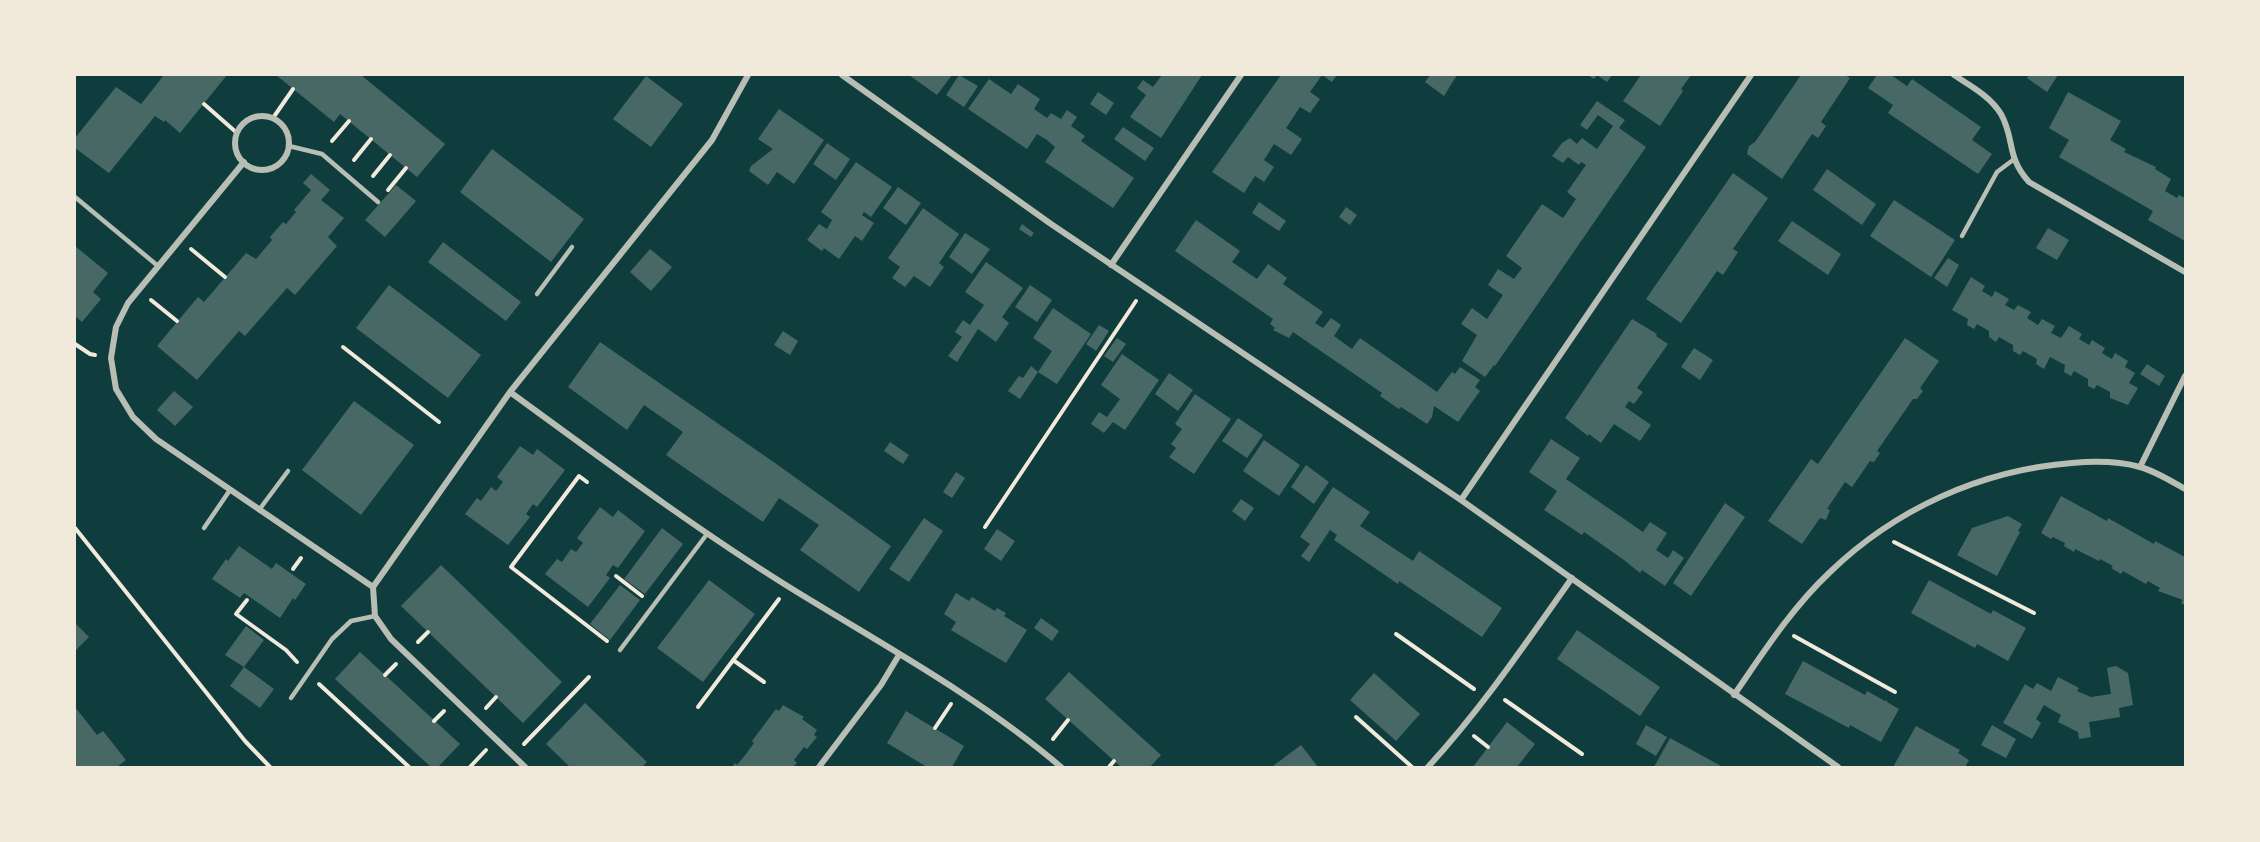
<!DOCTYPE html>
<html>
<head>
<meta charset="utf-8">
<style>
  body { margin:0 }
  #map { position:relative; width:2260px; height:842px; overflow:hidden; background:#0f3d3e; font-family:Karla,sans-serif }
  canvas { display:block }
  .frame { position:absolute; inset:0; border:76px solid #f1e9da; pointer-events:none }
</style>
</head>
<body>
<div id="map">
<canvas width="2260" height="842"></canvas>
<div class="frame"></div>
</div>
<script>
const g = document.querySelector('canvas').getContext('2d');
g.lineJoin = 'round';
function fill(path, color) {
  g.fillStyle = color;
  g.fill(path, 'evenodd');
}
function stroke(path, color, width, dash) {
  g.strokeStyle = color;
  g.lineWidth = width;
  g.lineCap = dash ? 'butt' : 'round';
  g.setLineDash(dash || []);
  g.stroke(path);
}
const building = new Path2D(`
  M164,75H227L180,133L165,120L164,122L155,116L109,173L75,148V138L116,87L141,104Z
  M276,75H361L445,144L417,177L340,114L334,122Z
  M909,75H952L937,95Z
  M959,75L978,86L964,107L946,95Z
  M1162,75H1202L1161,138L1130,117L1146,95L1137,88L1143,80L1153,87Z
  M1281,75H1337L1332,82L1322,75L1310,92L1320,99L1310,113L1300,107L1286,128L1302,139L1291,155L1274,144L1264,160L1274,167L1264,182L1255,176L1244,193L1212,172Z
  M1430,75H1457L1444,96L1425,82Z
  M1588,75H1612L1607,82L1597,75L1594,79Z
  M1641,75H1691L1681,89L1683,91L1660,126L1623,101Z
  M1801,75H1845L1850,78L1821,122L1826,126L1818,138L1812,134L1782,179L1747,154L1749,146L1755,142Z
  M1877,75H1891L1907,86L1912,79L1981,127L1972,140L1992,154L1978,174L1888,113L1893,105L1868,88Z
  M2029,75H2058L2047,92L2027,78Z
  M646,76L683,104L651,147L613,119Z
  M989,79L1011,94L1018,84L1040,99L1034,109L1047,118L1051,113L1061,119L1067,110L1077,117L1071,126L1085,136L1081,141L1134,178L1113,208L1045,162L1055,147L1047,140L1037,134L1027,149L968,109Z
  M1098,92L1114,103L1106,115L1090,104Z
  M2068,92L2121,121L2110,140L2126,149L2124,152L2156,167L2155,169L2171,179L2165,191L2177,198L2179,195L2185,198V241L2148,220L2153,211L2059,157L2069,140L2049,128Z
  M1597,101L1625,120L1619,128L1646,147L1495,366L1494,365L1485,377L1462,361L1477,335L1461,324L1472,308L1487,319L1503,295L1488,285L1498,269L1514,279L1522,268L1506,256L1542,204L1563,218L1576,199L1567,192L1586,165L1581,162L1579,165L1568,157L1563,163L1552,156L1562,143L1570,138L1577,144L1582,138L1597,149L1613,126L1598,115L1587,130L1580,125Z
  M779,109L824,140L794,184L777,172L768,185L749,171L751,166L773,149L758,139Z
  M1123,127L1154,148L1145,161L1114,139Z
  M827,143L850,159L836,180L813,164Z
  M492,149L584,219L551,262L460,192Z
  M856,162L892,187L871,217L864,212L862,215L874,223L862,241L855,236L839,259L824,248L822,251L807,240L819,224L827,229L832,220L821,212Z
  M1827,169L1876,204L1862,225L1813,190Z
  M1733,173L1768,198L1733,249L1738,252L1723,275L1717,271L1681,323L1646,299Z
  M311,174L330,190L321,200L344,218L328,237L337,246L295,295L287,288L245,336L239,331L197,380L157,346L198,297L204,302L246,253L256,259L272,240L270,237L283,222L286,224L296,212L294,210L311,190L303,183Z
  M396,185L416,201L385,237L365,220Z
  M898,187L921,203L906,225L883,208Z
  M1894,200L1955,240L1931,277L1870,236Z
  M1259,202L1286,221L1279,231L1252,213Z
  M1346,207L1357,215L1350,225L1339,217Z
  M923,208L959,234L939,263L944,267L930,287L914,276L905,287L892,278L900,267L888,258Z
  M1196,220L1240,251L1232,262L1257,279L1268,264L1287,278L1283,284L1323,312L1315,323L1323,328L1331,318L1341,325L1334,336L1352,349L1360,338L1437,392L1452,372L1455,374L1460,367L1480,380L1475,387L1480,391L1458,422L1434,406L1432,417L1427,424L1401,407L1399,409L1380,396L1382,393L1293,332L1289,338L1273,330L1275,328L1270,324L1273,319L1175,251Z
  M1792,221L1841,254L1828,275L1778,241Z
  M1022,224L1034,233L1031,237L1019,229Z
  M2048,228L2069,240L2057,260L2036,248Z
  M965,233L990,249L972,274L949,257Z
  M443,242L521,302L506,321L428,262Z
  M75,246L108,273L93,292L101,299L82,322L75,316Z
  M650,249L672,267L651,291L630,272Z
  M1948,258L1959,265L1947,287L1934,278Z
  M986,262L1023,288L1002,317L1009,323L996,342L978,329L957,362L948,356L962,337L955,332L963,320L970,325L984,305L965,292Z
  M1971,277L1985,286L1982,291L1992,297L1995,291L2009,299L2005,305L2014,310L2018,305L2031,312L2027,318L2038,325L2042,319L2055,326L2051,333L2061,338L2069,326L2082,334L2079,339L2089,345L2092,340L2105,348L2102,353L2112,359L2115,353L2128,361L2125,367L2135,373L2129,383L2138,388L2128,405L2110,398V392L2097,385L2094,389L2088,386V379L2074,371L2071,376L2064,372L2065,365L2050,357L2044,369L2036,364L2037,359L2023,351L2020,355L2013,351V345L1999,337L1996,342L1989,337V331L1977,324L1974,329L1967,325L1968,319L1952,310Z
  M389,285L481,355L448,398L356,328Z
  M1030,285L1052,300L1037,322L1015,307Z
  M1053,308L1091,334L1057,384L1038,372L1052,351L1033,338Z
  M1632,319L1657,334L1656,336L1668,344L1637,388L1643,392L1634,404L1629,401L1625,407L1651,425L1640,441L1614,424L1601,443L1589,434L1588,436L1565,418Z
  M1099,325L1109,331L1096,351L1086,344Z
  M783,331L798,341L790,355L774,345Z
  M1117,338L1126,344L1113,362L1104,356Z
  M1905,338L1939,361L1920,388L1923,391L1917,399H1913L1877,451L1880,453L1874,462L1870,461L1852,487L1845,482L1827,509L1830,510L1826,520L1820,518L1802,544L1768,521L1811,459L1818,464Z
  M600,342L775,463L891,546L859,592L800,550L819,525L779,498L763,522L666,455L683,432L644,405L627,430L568,387Z
  M1694,348L1713,360L1700,380L1681,367Z
  M1122,354L1159,380L1125,430L1113,422L1104,433L1091,424L1099,412L1107,417L1120,399L1101,385Z
  M2147,364L2165,376L2159,386L2140,374Z
  M1031,366L1038,372L1020,399L1008,391L1019,376L1023,378Z
  M1169,373L1193,390L1178,411L1155,394Z
  M174,391L193,407L175,426L157,410Z
  M1195,394L1231,419L1194,474L1169,457L1176,448L1171,444L1182,429L1175,424Z
  M354,401L414,445L361,515L302,470Z
  M1238,418L1263,435L1247,458L1222,441Z
  M1551,439L1580,458L1566,479L1643,532L1650,522L1667,533L1656,550L1668,558L1673,550L1684,558L1665,586L1642,570L1640,573L1624,560L1584,532L1582,535L1544,510L1557,491L1529,472Z
  M1264,440L1300,465L1279,496L1243,471Z
  M890,442L909,455L903,464L884,451Z
  M520,446L533,455L537,449L565,470L537,507L533,504L526,514L530,517L508,545L465,514L477,498L481,501L491,487L496,491L503,482L497,477Z
  M1306,465L1329,482L1314,504L1291,487Z
  M956,472L965,478L952,498L943,492Z
  M1333,487L1370,512L1360,526L1413,561L1419,551L1502,608L1482,637L1399,581L1398,584L1334,540L1337,535L1330,530L1309,562L1301,556L1310,544L1300,537Z
  M2061,496L2107,521L2108,518L2154,544L2155,541L2185,557V605L2181,603L2183,600L2158,591L2160,588L2148,581L2146,584L2123,571L2121,574L2111,568L2113,566L2100,559L2099,561L2075,549L2074,552L2064,546L2065,543L2053,537L2051,539L2041,533Z
  M1241,499L1254,508L1245,521L1232,511Z
  M1725,503L1745,517L1691,596L1673,583Z
  M600,507L613,517L618,510L645,531L618,568L613,565L606,575L610,578L588,607L545,574L557,559L562,562L571,549L576,552L583,543L577,538Z
  M2008,516L2022,524L2018,531L2020,532L1997,576L1957,555L1972,528Z
  M924,518L943,531L909,582L889,569Z
  M662,528L683,544L645,594L624,579Z
  M997,529L1015,541L1001,561L984,549Z
  M239,546L272,569L276,563L306,584L295,600L293,598L280,618L244,593L240,598L212,579L226,559L228,561Z
  M441,565L562,682L523,723L401,606Z
  M709,580L755,614L703,682L657,648Z
  M1929,580L1991,614L1993,610L2026,628L2008,661L1977,644L1975,648L1911,613Z
  M620,585L640,600L610,640L590,624Z
  M956,593L969,601L972,597L995,611L997,608L1006,613L1004,616L1027,630L1006,663L951,630L956,622L944,614Z
  M1041,618L1059,631L1052,641L1034,628Z
  M75,623L89,637L75,651Z
  M246,626L264,640L244,667L225,655Z
  M1577,630L1660,687L1640,716L1557,659Z
  M360,652L460,744L438,767H431L335,679Z
  M1803,661L1865,695L1867,691L1885,701L1887,700V702L1899,709L1881,742L1850,725L1849,728L1785,694Z
  M2116,666L2128,673L2133,705L2119,708L2120,717L2089,722L2091,737L2079,739L2078,732L2058,722L2061,715L2044,705L2036,719L2041,723L2032,739L2003,723L2025,684L2033,689L2037,683L2051,691L2058,677L2079,688L2077,691L2091,697L2111,694L2107,668Z
  M244,667L274,689L260,708L230,686Z
  M1069,672L1161,755L1150,767H1121L1045,699Z
  M1374,673L1420,714L1396,741L1350,700Z
  M585,703L647,762L642,767H570L546,744Z
  M783,705L804,717L802,719L817,730L814,735L817,737L807,749L804,747L794,760L797,763L793,767H732L735,763L737,765L746,754L754,743L752,741L776,709L779,711Z
  M75,707L97,735L103,731L126,760L117,767H77L75,765Z
  M906,711L964,746L952,767H927L887,743Z
  M1507,722L1535,744L1517,767H1473Z
  M1646,725L1667,737L1656,756L1636,744Z
  M1992,725L2016,739L2006,758L1981,745Z
  M1916,726L1960,750L1958,753L1969,760L1965,767H1893Z
  M1670,738L1701,755L1723,767H1654Z
  M1301,745L1318,767H1274L1273,766Z`);
const path = new Path2D(`
  M204,104L237,133
  M273,118L293,89
  M332,141L349,121
  M354,160L371,139
  M373,176L390,155
  M388,190L406,168
  M191,249L225,277
  M151,300L177,321
  M75,344L90,354L95,355
  M343,347L439,422
  M587,482L579,476L511,567L607,641
  M985,527L1136,301
  M75,528L245,741L270,767
  M1894,542L2034,613
  M293,569L301,558
  M616,576L642,596
  M247,600L236,614L286,650L297,662
  M1396,634L1474,689
  M1794,636L1895,692
  M418,642L428,632
  M733,660L764,682
  M385,675L396,664
  M319,684L409,767
  M1505,700L1582,754
  M698,707L779,599
  M486,708L496,697
  M1356,717L1412,767
  M434,721L444,711
  M935,728L951,704
  M1474,736L1488,747
  M1053,739L1068,720
  M524,744L589,677
  M470,767L486,750
  M1109,767L1114,761`);
const service = new Path2D(`
  M289,146L322,154L378,202
  M75,197L158,266
  M1962,236L1997,172L2013,160
  M537,294L572,247
  M259,510L288,471
  M204,528L230,490
  M620,650L707,534
  M291,698L332,639L351,621L375,616`);
const minor = new Path2D(`
  M842,75L1051,224L1461,500L1838,767
  M1954,75C1971,86 1991,97 2001,114C2015,139 2006,157 2029,182L2185,272
  M235 143a27 27 0 1 1 54 0a27 27 0 1 1-54 0Z
  M244,162L128,303L116,327L111,358L116,389L133,417L156,439L373,587
  M1111,265L1241,75
  M510,392C602,459 693,527 789,587C881,644 978,696 1061,767
  M2140,467L2185,376
  M1461,500L1751,75
  M373,587L510,392L712,140L748,75
  M373,587L375,616L391,639L525,767
  M1734,695C1763,653 1791,609 1829,573C1895,509 1981,470 2072,463C2094,461 2118,461 2140,467C2155,471 2171,481 2185,489
  M819,767L881,685L899,655
  M1428,767C1482,708 1526,643 1572,578`);
fill(building, '#486865');
stroke(path, '#f1e9da', 4);
stroke(service, '#b8beb3', 4.5);
stroke(minor, '#b8beb3', 6);
</script>
</body>
</html>
